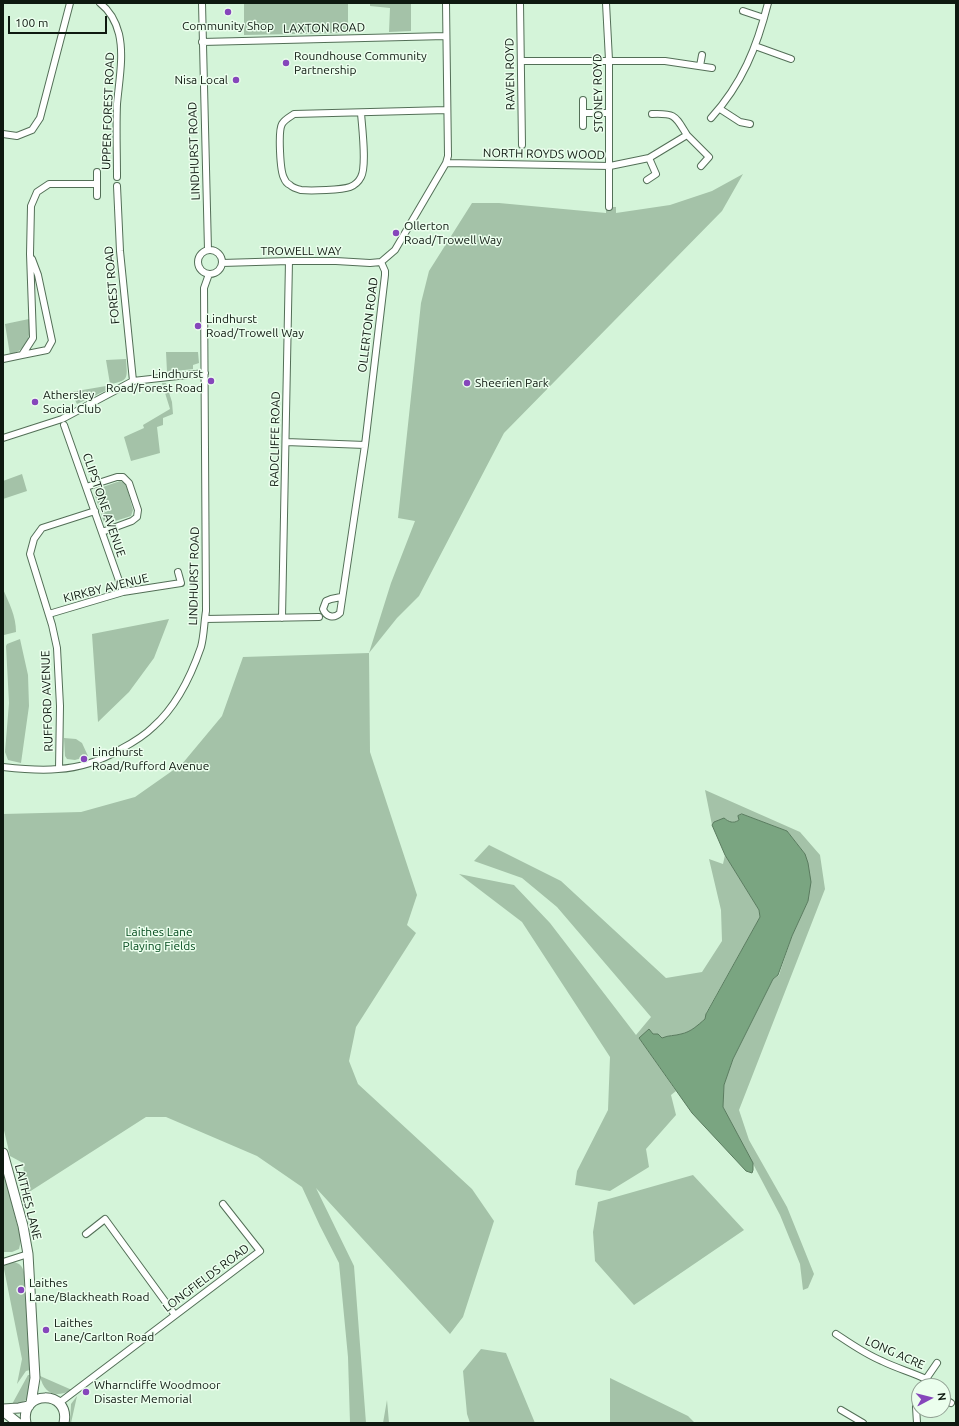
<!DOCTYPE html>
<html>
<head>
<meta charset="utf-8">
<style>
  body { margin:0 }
  #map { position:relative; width:959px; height:1426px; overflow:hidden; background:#d4f4d9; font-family:Ubuntu,sans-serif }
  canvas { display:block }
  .frame { position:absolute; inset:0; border:4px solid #0e1910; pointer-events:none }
  .north { position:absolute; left:911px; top:1378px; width:40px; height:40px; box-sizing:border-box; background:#ebfeed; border:1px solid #93a295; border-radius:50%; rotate:83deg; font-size:11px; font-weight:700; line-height:16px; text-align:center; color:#0e1910 }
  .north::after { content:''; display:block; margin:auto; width:14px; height:18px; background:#8646bb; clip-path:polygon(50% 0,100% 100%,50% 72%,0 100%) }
  .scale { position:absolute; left:8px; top:16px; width:99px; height:18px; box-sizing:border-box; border:2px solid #0e1910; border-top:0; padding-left:5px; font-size:12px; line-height:14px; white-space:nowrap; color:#0e1910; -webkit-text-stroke:3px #ebfeed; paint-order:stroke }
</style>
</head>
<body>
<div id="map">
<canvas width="959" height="1426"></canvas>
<div class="frame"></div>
<div class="north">N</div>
<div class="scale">100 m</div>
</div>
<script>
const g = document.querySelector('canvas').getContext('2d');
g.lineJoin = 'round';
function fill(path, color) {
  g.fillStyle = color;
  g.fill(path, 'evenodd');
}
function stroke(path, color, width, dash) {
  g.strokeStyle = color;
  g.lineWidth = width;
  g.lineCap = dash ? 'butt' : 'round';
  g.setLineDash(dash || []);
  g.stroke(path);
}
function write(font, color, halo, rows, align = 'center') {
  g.font = font + ' Ubuntu,sans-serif';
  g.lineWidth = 3;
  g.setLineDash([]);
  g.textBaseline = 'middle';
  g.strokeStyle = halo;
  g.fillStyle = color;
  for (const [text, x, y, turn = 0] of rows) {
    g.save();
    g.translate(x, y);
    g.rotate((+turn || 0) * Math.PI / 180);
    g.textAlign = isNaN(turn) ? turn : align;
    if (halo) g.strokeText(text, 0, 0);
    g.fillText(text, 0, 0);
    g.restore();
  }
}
const green = new Path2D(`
  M244,3H348V33L244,35Z
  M370,3H411V31L389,32L390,8L370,6Z
  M743,174L722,211L504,433L419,596L397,618L369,653L370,752L417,895L407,925L416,933L356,1027L349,1061L358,1084L472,1189L494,1221L463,1317L450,1334L316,1188L354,1266L366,1423H350L348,1357L339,1263L320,1226L302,1187L257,1156L166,1117H146L26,1194L23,1163L10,1156L3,1126V814L81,812L135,797L182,764L222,716L243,657L369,653L391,583L415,521L398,518L421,303L429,271L472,203H499L606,213V207H616V213L670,205L712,191Z
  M29,319C31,337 28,349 10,355L5,324Z
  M166,352H198L199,363L193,365V369L167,372Z
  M126,359C127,377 130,381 110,384L106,360Z
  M162,383H166L172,402L173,414L163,418V425L157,427L160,453L131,461L124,437L144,428L143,425L170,409Z
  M106,386L107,390L77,404L71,392Z
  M22,474L27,491L3,499V481Z
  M120,481L123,482L126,484L133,510L131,516L106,524L104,522L94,493L97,489Z
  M3,589C9,603 16,616 16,632L4,635L3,634Z
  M169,619L154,658L129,692L98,722L92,634Z
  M20,639L28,675L29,706L21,763L8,760L5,752L9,703L6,646L7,644Z
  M64,738L76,739L82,743L88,756L75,760L67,759L65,756Z
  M705,790L800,832L820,855L825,889L739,1110L749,1140L787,1207L814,1274L808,1288L803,1290L800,1264L780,1215L723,1107L724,1085L733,1059L773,979L779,975L792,936L808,901L805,854L787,831L742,814C738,822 737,822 729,822L726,819L714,822L712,825Z
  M489,845L561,881L666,978L702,972L722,941L721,910L709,859L723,864L725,855L759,910L760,917L706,1013V1019C698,1025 691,1032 681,1034C674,1036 669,1035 662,1038L653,1034L639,1038L676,1091L671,1095L676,1115L646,1149L649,1167L610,1191L575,1185L577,1171L608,1110L610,1057L522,922L459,874L514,885L550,923L636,1035L651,1017L557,907L522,878L474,861Z
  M3,1169L21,1240L19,1249L12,1252H4L3,1250Z
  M693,1175L744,1230L634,1305L595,1261L593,1232L598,1202Z
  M13,1262C20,1263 22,1266 24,1272L30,1370L26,1371L17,1384L22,1359L3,1264Z
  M481,1349L506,1353L535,1423H470L467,1414L463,1371Z
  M28,1375H31C30,1395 33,1401 11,1406Z
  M40,1376L72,1390C55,1398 44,1394 40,1376Z
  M610,1378L688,1416L695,1423H610Z
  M77,1396L71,1423H70L71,1404Z
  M387,1400L389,1423H383Z`);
const water = new Path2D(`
  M742,814L787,831L805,854L808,863L811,882L808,901L792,936L778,975L773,979L733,1059L724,1085L723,1107L753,1163V1170L752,1173L746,1171L692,1113L639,1038L649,1029L653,1034H658L662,1038C669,1035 674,1036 681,1034C691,1032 698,1025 705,1019L706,1014L760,917L759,910L725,855L712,825L714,822L724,818C729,822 733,824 739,820L738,816Z`);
const minor = new Path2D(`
  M100,3C109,10 116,22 119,34C124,56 119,81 117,104C116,128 117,153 117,177
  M202,3L208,250
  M520,3L522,145
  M606,3L609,60V207
  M743,11L764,18
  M202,42L446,36
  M755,46L791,59
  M521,61H665L712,68
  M700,66L702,55
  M583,100V126
  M720,109L740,122L750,124
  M361,113C362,127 367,166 361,177C359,181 355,185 350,187C342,190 311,191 301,190C297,189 293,188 290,185C288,184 285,181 284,178C280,171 278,131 282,124C285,119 290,117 294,114L447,110
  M583,113H609
  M652,114C676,113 675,116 687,135
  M711,118C742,84 757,47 768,3
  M3,134L17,136L32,130L40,118L70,3
  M446,163L610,166L649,158L687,135L709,157L701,166
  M647,180L656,174L649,158
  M97,184V196
  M117,186L120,251L133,381
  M198 262a12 12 0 1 1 24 0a12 12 0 1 1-24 0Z
  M222,263L289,261H336L370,263L381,262L395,250L446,163L448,156L446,3
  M22,355L47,350L52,341L38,275L32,259
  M3,359L22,355L33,338L30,254L31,206L37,192L49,184H97V172
  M64,425L123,592
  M3,438L62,419L133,381L205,373
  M286,442L365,445
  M86,487L117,477H123L129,483L138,510L137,517L132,521L102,532
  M341,597L331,599L326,601L323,609C326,617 334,619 340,613L365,445L385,275V271L381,262
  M49,614L123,592L181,583L178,572
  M282,618L289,261
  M205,619L319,617
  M3,767C21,769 39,771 58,769C80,768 102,760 121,749C132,743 144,736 153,727C176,707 191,676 201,647C204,636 204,623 206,611L204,288L209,274
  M59,769L60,706L57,648L52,625L30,554L34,539L42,528L95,511
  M86,1234L105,1219L175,1315
  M3,1262L28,1254
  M836,1334C851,1344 865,1354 882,1361C896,1368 911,1372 926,1379
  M925,1386L926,1379L937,1363
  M943,1398L951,1403
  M59,1403L260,1251L223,1204
  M841,1410L863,1423
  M917,1423L916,1407L919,1394`);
const secondary = new Path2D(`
  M3,1153L23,1226L28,1254L35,1378L31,1403
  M3,1409L19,1408L29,1406
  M3,1411L18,1423
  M26,1423C19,1390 71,1389 64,1423`);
const markers = [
  [228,12,4,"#8646bb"],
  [286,63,4,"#8646bb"],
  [236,80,4,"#8646bb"],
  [396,233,4,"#8646bb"],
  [198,326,4,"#8646bb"],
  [211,381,4,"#8646bb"],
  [467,383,4,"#8646bb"],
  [35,402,4,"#8646bb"],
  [84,759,4,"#8646bb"],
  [21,1290,4,"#8646bb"],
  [46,1330,4,"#8646bb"],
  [86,1392,4,"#8646bb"]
];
const poiNames = [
  ["Community Shop",228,26,"center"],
  ["Roundhouse Community",294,56],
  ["Partnership",294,70],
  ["Nisa Local",228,80,"right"],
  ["Ollerton",404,226],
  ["Road/Trowell Way",404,240],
  ["Lindhurst",206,319],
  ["Road/Trowell Way",206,333],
  ["Lindhurst",203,374,"right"],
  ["Road/Forest Road",203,388,"right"],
  ["Sheerien Park",475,383],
  ["Athersley",43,395],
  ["Social Club",43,409],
  ["Lindhurst",92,752],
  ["Road/Rufford Avenue",92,766],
  ["Laithes",29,1283],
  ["Lane/Blackheath Road",29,1297],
  ["Laithes",54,1323],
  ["Lane/Carlton Road",54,1337],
  ["Wharncliffe Woodmoor",94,1385],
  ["Disaster Memorial",94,1399]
];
const streetNames = [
  ["LAXTON ROAD",324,28,-1],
  ["RAVEN ROYD",510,74,-91],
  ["STONEY ROYD",598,93,-91],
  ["UPPER FOREST ROAD",108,111,-88],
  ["LINDHURST ROAD",194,151,-92],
  ["NORTH ROYDS WOOD",544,154,1],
  ["TROWELL WAY",301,251],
  ["FOREST ROAD",112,285,-95],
  ["OLLERTON ROAD",368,325,-83],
  ["RADCLIFFE ROAD",275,439,-89],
  ["CLIPSTONE AVENUE",104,505,71],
  ["LINDHURST ROAD",194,576,-89],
  ["KIRKBY AVENUE",106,588,-14],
  ["RUFFORD AVENUE",47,701,-92],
  ["LAITHES LANE",28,1202,76],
  ["LONGFIELDS ROAD",206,1278,-37],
  ["LONG ACRE",895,1353,24]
];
const parkNames = [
  ["Laithes Lane",159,932],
  ["Playing Fields",159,946]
];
fill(green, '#a4c2a8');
fill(water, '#7aa581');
stroke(water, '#5a7b5f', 1);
stroke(minor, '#536f57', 8);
stroke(secondary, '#536f57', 11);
stroke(minor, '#fff', 6);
stroke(secondary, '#fff', 9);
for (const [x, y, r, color] of markers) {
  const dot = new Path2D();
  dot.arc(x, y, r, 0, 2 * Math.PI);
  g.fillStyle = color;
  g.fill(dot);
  stroke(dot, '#ebfeed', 1.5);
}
write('12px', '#0e1910', '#ebfeed', poiNames, 'left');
write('12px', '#0e1910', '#ebfeed', streetNames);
write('12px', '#034a1d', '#ebfeed', parkNames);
</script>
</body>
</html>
